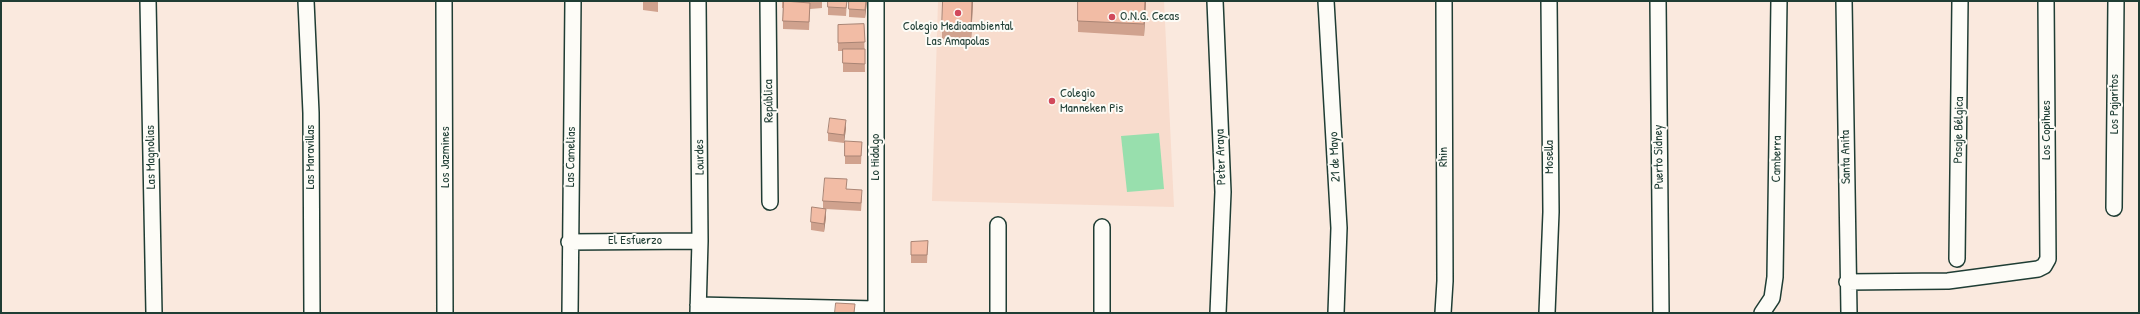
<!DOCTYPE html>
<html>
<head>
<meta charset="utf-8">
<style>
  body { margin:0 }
  #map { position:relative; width:2140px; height:314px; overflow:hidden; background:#fae9de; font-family:"Patrick Hand",sans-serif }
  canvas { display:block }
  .frame { position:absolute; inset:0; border:2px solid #1f3d34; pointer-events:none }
</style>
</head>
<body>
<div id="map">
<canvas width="2140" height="314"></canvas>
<div class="frame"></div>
</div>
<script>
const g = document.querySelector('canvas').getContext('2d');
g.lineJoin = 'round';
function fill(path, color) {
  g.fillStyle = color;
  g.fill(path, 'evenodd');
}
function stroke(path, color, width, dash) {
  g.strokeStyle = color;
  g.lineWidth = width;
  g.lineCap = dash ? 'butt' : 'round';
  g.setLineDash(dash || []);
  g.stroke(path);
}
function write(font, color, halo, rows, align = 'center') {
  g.font = font + ' "Patrick Hand",sans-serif';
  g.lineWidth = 4;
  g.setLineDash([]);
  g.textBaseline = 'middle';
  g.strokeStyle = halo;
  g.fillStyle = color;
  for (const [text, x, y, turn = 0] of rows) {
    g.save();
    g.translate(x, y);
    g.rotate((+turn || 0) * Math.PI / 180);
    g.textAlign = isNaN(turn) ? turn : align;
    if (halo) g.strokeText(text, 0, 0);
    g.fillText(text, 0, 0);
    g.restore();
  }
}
const built = new Path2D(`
  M938,1H1164L1174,207L932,201Z`);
const green = new Path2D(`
  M1159,133L1164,189L1127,192L1121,136Z`);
const minor = new Path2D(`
  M148,1L154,313
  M306,1L311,113L312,313
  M444,1L445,313
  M698,1L700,241L698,313
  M768,1L770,202
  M1215,1L1223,192L1218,313
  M1326,1L1339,228L1336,313
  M1658,1L1661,313
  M1844,1L1849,313
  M2114,208L2116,1
  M998,225V313
  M1102,227V313
  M569,242L700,241
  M1957,259L1960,1
  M1847,282L1948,281L2038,269L2044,266L2048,259L2046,1
  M698,305L876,309
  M570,313L573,1
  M876,313V1
  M1443,313L1445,281L1444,1
  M1547,313L1551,212L1549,1
  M1762,313L1772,298L1775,277L1779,1`);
const wall = new Path2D(`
  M643,1H658V12L643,10Z
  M782,1H795V2H808V1H822V8L810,9L809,30L783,29V8H782Z
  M847,1L846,16L828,15V7Z
  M849,1H867L865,18L849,17Z
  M973,1L971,41L942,39V28Z
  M1146,1L1144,36L1078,32V21Z
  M864,24L865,72H843V51H838V25Z
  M846,128L844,143L828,141V133Z
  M862,142L861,164H845V156Z
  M847,189L862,198L861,211L826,209V217L824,232L811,230V222L823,208V201Z
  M928,241L927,263H911V242Z`);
const shadedWall = new Path2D(`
  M866,1H867L865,18V10Z
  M972,1H973L971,41V30Z
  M1145,1H1146L1144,36V24Z
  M846,120V128L844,143V135Z
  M826,209V217L824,232V224Z`);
const building = new Path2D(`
  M784,1L810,3L809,22L783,21Z
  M828,1H847L846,8L828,7Z
  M849,1H866L865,10L849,9Z
  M943,1H972L971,30L942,28Z
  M1078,1H1145L1144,24L1078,21Z
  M864,24L865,42L838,43V25Z
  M843,49H865V64L843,63Z
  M830,118L846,120L844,135L828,133Z
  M845,141L862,142L861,156H845Z
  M825,178L847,179L846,189L862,190L861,203L823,201Z
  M812,207L826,209L824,224L811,222Z
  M928,241L927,255H911V242Z
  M836,303L855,304L854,313H835Z`);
const markers = [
  [958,13,4,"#d1495b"],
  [1112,17,4,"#d1495b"],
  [1052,101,4,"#d1495b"]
];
const poiNames = [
  ["O.N.G. Cecas",1120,17],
  ["Colegio Medioambiental",958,27,"center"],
  ["Las Amapolas",958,42,"center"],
  ["Colegio",1060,94],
  ["Manneken Pis",1060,109]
];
const streetNames = [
  ["República",769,101,-91],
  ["Los Pajaritos",2115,104,-90],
  ["Pasaje Bélgica",1959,130,-89],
  ["Los Copihues",2047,130,-90],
  ["Las Magnolias",151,157,-91],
  ["Las Maravillas",311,157,-90],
  ["Los Jazmines",446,157,-90],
  ["Las Camelias",571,157,-89],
  ["Lourdes",700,157,-91],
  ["Lo Hidalgo",876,157,-90],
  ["Peter Araya",1221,157,-92],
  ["21 de Mayo",1335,157,-93],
  ["Rhin",1444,157,-90],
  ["Mosella",1550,157,-90],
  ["Puerto Sidney",1659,157,-91],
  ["Santa Anita",1846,157,-91],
  ["Camberra",1777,159,-89],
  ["El Esfuerzo",635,241]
];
fill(built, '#f8dccd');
fill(green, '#98dfad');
stroke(minor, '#1f3d34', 18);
stroke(minor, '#fdfcf7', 15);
fill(wall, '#d0a28e');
fill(shadedWall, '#a98474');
fill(building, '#f2bca5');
stroke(building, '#a98474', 1);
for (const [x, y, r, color] of markers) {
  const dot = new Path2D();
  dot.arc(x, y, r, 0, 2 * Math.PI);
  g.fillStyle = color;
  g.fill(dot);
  stroke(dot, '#fdfcf7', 1.5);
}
write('13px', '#1f3d34', '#fdfcf7', poiNames, 'left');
write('13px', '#1f3d34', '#fdfcf7', streetNames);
</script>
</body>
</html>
